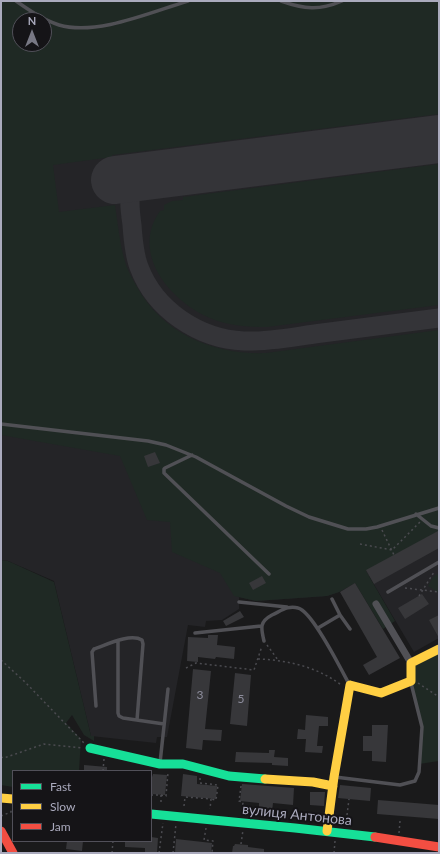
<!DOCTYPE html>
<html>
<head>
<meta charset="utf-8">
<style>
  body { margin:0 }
  #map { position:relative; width:440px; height:854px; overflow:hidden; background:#1a1a1b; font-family:Lato,sans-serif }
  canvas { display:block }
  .frame { position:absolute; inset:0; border:2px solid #aaaabd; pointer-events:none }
  .legend { position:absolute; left:12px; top:770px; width:140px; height:72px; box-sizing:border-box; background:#151417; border:1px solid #515059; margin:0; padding:5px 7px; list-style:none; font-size:12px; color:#aaaabd }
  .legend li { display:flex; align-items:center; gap:8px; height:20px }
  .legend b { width:20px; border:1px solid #515059 }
  .north { position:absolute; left:12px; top:12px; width:40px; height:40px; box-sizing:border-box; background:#151417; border:1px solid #515059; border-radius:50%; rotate:0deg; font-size:11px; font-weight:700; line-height:16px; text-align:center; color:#aaaabd }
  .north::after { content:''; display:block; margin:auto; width:14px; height:18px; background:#787884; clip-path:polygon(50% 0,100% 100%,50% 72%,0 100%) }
</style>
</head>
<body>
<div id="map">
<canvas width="440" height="854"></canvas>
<div class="frame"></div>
<ul class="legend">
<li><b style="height:5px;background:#16e098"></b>Fast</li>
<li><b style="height:5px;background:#ffcf43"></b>Slow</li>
<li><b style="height:5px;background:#f24e42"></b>Jam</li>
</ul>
<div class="north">N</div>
</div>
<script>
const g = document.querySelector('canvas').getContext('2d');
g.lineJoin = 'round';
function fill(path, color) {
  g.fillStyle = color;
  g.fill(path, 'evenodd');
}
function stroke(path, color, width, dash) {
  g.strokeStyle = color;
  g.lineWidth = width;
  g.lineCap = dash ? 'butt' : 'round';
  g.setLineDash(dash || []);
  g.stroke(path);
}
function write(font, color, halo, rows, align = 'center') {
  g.font = font + ' Lato,sans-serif';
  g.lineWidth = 4;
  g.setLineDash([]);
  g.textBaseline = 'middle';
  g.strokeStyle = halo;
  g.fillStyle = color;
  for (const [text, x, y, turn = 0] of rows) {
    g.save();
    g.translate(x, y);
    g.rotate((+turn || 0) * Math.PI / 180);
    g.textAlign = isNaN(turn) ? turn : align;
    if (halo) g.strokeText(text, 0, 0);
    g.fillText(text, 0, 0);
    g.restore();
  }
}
const built = new Path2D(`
  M1,1H439V638L414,652L369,576L339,592L327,596L256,601L239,597V609L222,620L206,621L205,627L188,625L167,737H157L156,743L91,736L54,581L8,561L1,560ZM20,20H44V44H20Z`);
const green = new Path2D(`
  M1,1H439V114L112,155V157L53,165L59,212L115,205C118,225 120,246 126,265C129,273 133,280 137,287C163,334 214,355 266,353L439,330V531L366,571L395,621L383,629L355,583L339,592L327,596L256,601L234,596L220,573L172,552L170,522L147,520L120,456L1,435ZM20,20H44V44H20Z
  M439,164V305L267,327C248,327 228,326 210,318C170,301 130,253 160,211L164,210V205L172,201L183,200V197Z
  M1,560L8,561L54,582L91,736H94V741L84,735L72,715L66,723L81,739L79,771H13V787L1,785Z
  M439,573V593L428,586L433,577Z
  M439,653V761L419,764L422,727L411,683L414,665Z`);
const taxiway = new Path2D(`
  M164,174C128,185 127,189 132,225C133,239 134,254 139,267C155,310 199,339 244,341C270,342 297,336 322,333C361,328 400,323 439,318`);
const runway = new Path2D(`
  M115,180L439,139`);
const building = new Path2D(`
  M155,452L160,463L148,467L144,456Z
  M438,531L439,548L374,584L366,570Z
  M262,576L266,583L253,590L249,583Z
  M355,583L400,658L369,675L363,665L377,657L340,592Z
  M422,594L429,604L405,619L398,608Z
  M240,611L244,617L226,626L223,621Z
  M439,615V638L429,620Z
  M208,635H218L217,645L235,647L234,659L216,657L215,659L198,657V662L187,661L188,637L208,638Z
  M193,669L211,671L205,729L222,730L221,741L203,740L202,750L186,748Z
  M235,673L251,675L247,726L230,724Z
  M306,715L328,717V726H319L317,746H323L322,753L305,752L306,739H297L298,729L305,730Z
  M372,725H388L386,762L372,761V751H363V736H372Z
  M269,750H275L274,757L288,758V766L272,765V763L235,762L236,752L269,753Z
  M84,765L107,767V771H84Z
  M153,774L167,775L165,795L151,794V780Z
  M183,774L197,776V784L217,786L216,799L181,796Z
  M242,784L294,788L293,805L273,803L272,812L259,811V803L240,801Z
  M340,785L371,788L370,801L338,798Z
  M310,792H325L324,806L310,805Z
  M378,800L439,805V819L377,814Z
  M151,837L158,838L157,853H145V848L125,847V841H151Z
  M176,839L212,843L211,853H175Z
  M67,841H83L82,851L66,849Z
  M235,844L248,845V847L264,849V853H232L233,846H234Z`);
const path = new Path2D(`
  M382,530L394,555
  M360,544L392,550L420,522
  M405,588L439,592
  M419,596L434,572
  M267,645L278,660
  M258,659C287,660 318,667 341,685
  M1,660L25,682L84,743
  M186,668L196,663L254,670L262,646
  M418,683L439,697
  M1,757L4,758L44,744L82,748
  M103,771L104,759
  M200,778V783L218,785L216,800L211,799
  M241,786L239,801L243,802L242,812
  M151,795H161V804
  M161,795L166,796L168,773
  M184,806L185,797L211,799L210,809
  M347,815L349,799
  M1,816L11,812V808
  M206,828L204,840L213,841L212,853
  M399,833L400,821
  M241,844L243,830
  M112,853L113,841
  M159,853L163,823
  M173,853L176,824
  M334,853L335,841`);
const lane = new Path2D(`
  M16,1C29,10 43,20 59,25C97,36 151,12 188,1
  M281,1C304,9 319,11 342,1
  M1,424L148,441L166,445L196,457L286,506L309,517L348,529H366L377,527L439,508
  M192,455L165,468L164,469V473L269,574
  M416,514L431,526L439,528
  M388,592L439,562
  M239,602L287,607
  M340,615L350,629
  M318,628L340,615L332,599
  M195,633L261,626
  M118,641V713L119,716L123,718L164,724
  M264,641C261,628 259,622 272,615C281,611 288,605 298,608C312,611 341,669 349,684
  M96,706L92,652L94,649C106,645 130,633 142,640L143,644L137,720
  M160,763L168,689
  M335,777L400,785L415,781L419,772L422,727L411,683`);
const street = new Path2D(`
  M376,604L411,663`);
const fast = new Path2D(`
  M90,748L160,764H183L229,776L265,779
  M151,814L295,828L375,837`);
const slow = new Path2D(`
  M265,779L313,782L333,786
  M1,798L13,799
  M327,831L334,777L350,685L381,693L411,681V663L439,649`);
const jam = new Path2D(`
  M1,831L13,853
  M375,837L439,847`);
const numberNames = [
  ["3",200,695],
  ["5",241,699]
];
const streetNames = [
  ["вулиця Антонова",297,815,6]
];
fill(built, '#242427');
fill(green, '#1f2924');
stroke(taxiway, '#343438', 19);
stroke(runway, '#343438', 48);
fill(building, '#37373a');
stroke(path, '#4b4b50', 1.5, [2, 3]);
stroke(lane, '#505055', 3.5);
stroke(street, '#505055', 7);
stroke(fast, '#16e098', 9);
stroke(slow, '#ffcf43', 9);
stroke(jam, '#f24e42', 9);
write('12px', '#8d8d9c', null, numberNames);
write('14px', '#aaaabd', '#151417', streetNames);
</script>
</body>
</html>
